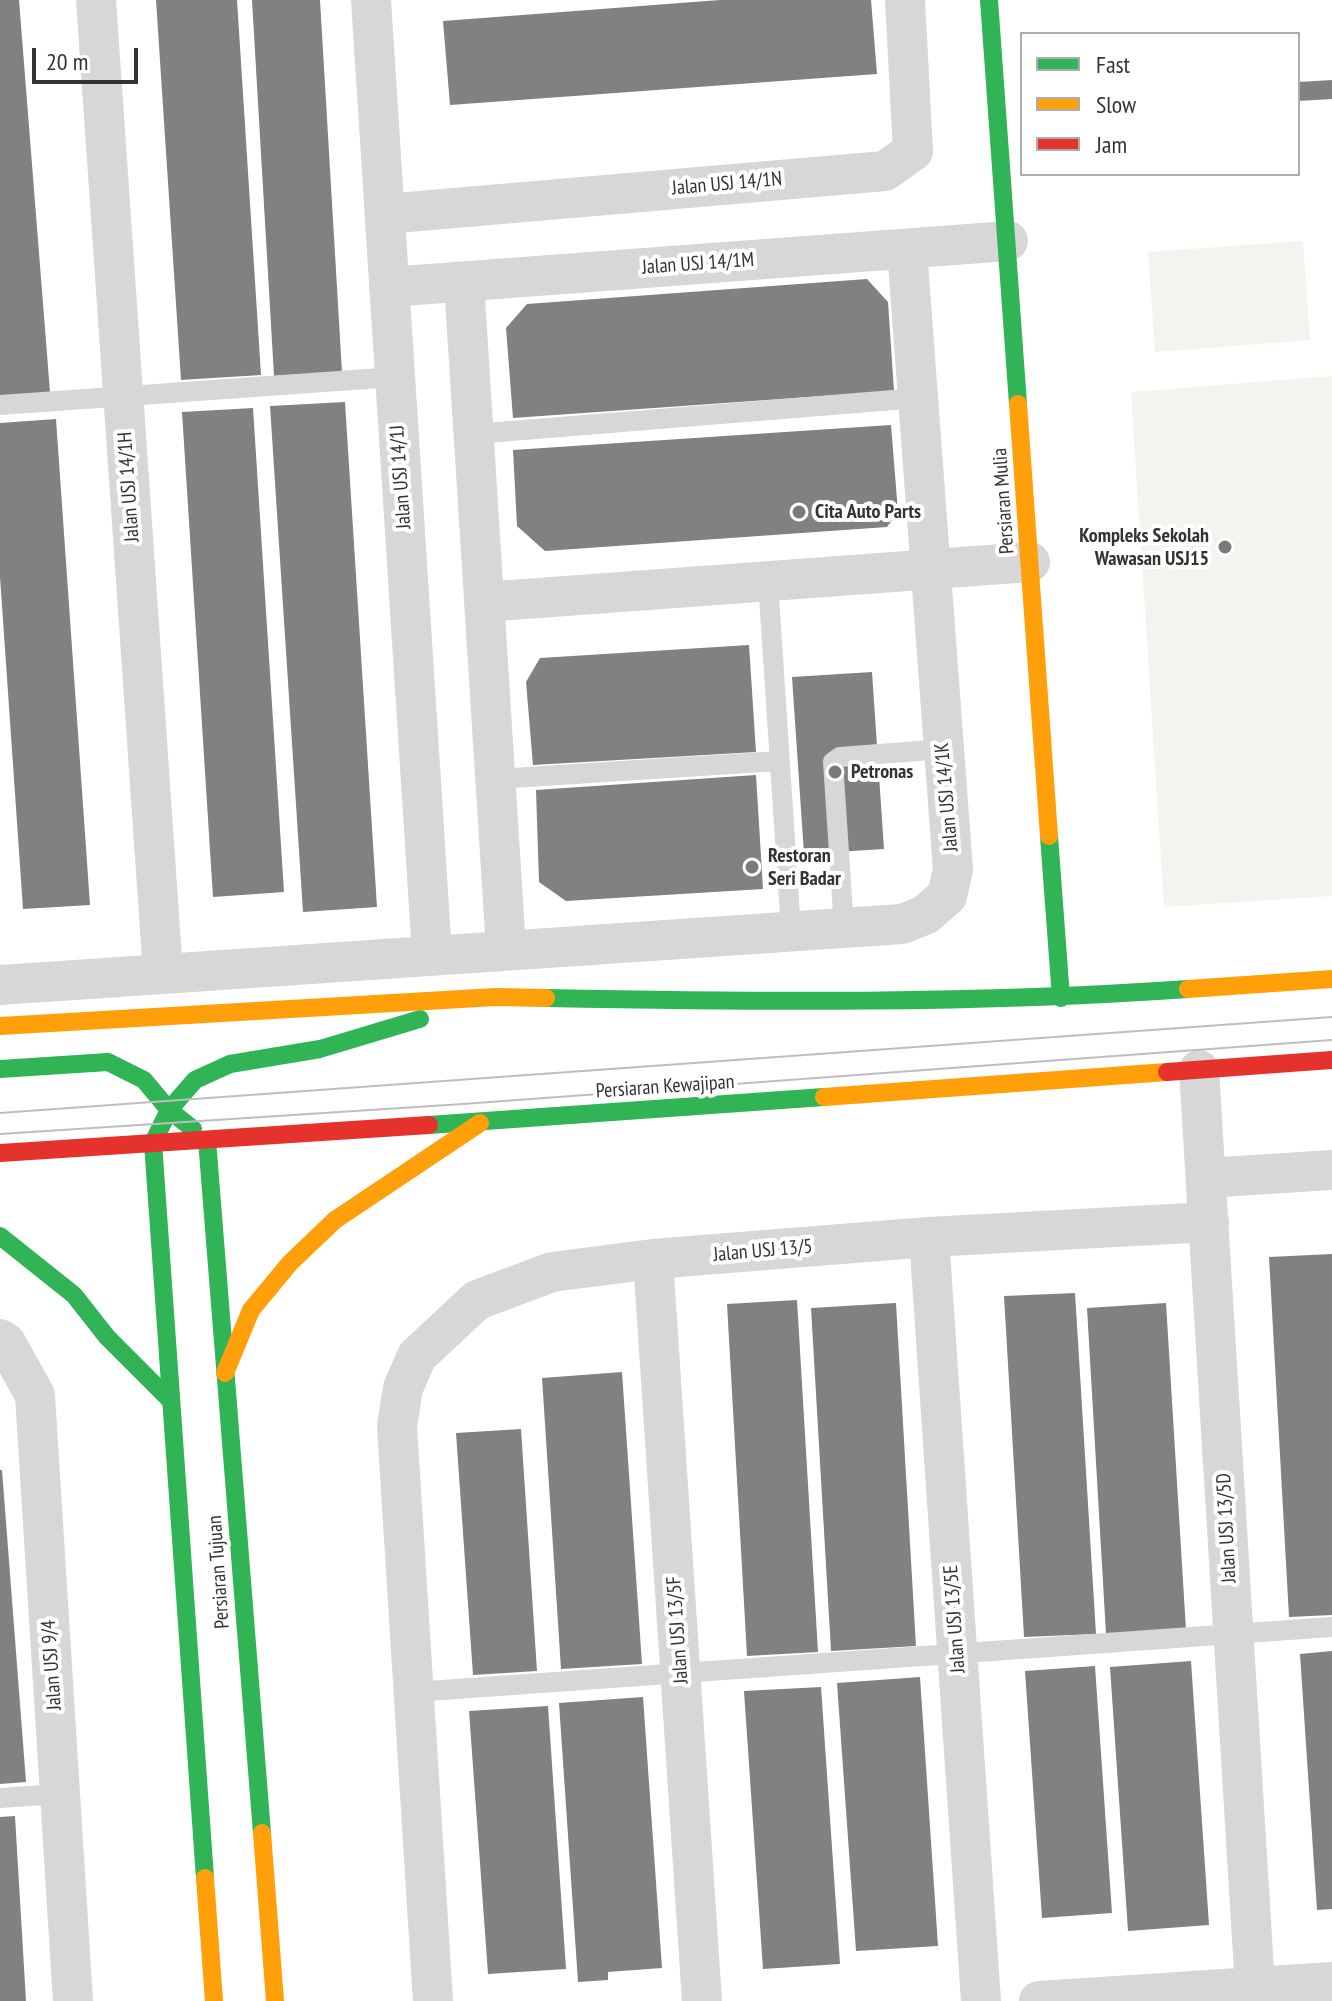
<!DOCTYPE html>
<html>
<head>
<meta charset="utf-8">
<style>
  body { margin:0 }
  #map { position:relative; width:1332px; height:2001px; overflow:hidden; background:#fff; font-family:"PT Sans Narrow",sans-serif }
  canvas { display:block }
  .legend { position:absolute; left:1020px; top:32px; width:280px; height:144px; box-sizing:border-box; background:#fff; border:2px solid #adadad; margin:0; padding:10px 14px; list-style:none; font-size:24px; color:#333 }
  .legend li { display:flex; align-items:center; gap:16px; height:40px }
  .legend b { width:40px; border:2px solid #adadad }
  .scale { position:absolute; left:32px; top:48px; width:106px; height:36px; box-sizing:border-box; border:4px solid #333; border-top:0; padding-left:10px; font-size:24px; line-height:28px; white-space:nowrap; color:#333; -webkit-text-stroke:6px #fff; paint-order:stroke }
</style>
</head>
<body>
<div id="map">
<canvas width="1332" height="2001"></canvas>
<ul class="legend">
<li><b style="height:10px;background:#30b455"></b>Fast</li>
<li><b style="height:10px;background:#ff9f0a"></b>Slow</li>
<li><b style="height:10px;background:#e5322d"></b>Jam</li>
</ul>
<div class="scale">20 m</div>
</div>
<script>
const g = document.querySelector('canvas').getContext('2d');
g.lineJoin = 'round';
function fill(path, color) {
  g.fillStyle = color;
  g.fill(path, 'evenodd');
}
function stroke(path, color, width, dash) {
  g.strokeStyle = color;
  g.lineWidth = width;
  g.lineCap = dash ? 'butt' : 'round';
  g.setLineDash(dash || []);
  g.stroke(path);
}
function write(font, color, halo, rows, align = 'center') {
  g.font = font + ' "PT Sans Narrow",sans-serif';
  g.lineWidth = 8;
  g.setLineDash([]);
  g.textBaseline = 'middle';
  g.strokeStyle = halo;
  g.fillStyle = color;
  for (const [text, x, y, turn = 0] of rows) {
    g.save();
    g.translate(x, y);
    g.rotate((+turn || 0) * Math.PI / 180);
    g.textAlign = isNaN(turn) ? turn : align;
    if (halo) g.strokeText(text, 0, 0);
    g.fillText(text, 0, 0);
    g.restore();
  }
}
const green = new Path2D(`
  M1303,241L1310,340L1155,352L1148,252Z
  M1332,376V896L1164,907L1131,392Z`);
const building = new Path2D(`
  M0,0H19L50,392L0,396Z
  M156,0H237L261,375L181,380Z
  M252,0H320L342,372L274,376Z
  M720,0H871L877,74L450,105L443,21Z
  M1332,80V99L1298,101V82Z
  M867,279L888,302L894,391L513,418L506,328L527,304Z
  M345,402L377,907L303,912L270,406Z
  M253,408L284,892L213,897L182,412Z
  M56,419L90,905L23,909L0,577V423Z
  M891,425L898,512L887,527L545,551L517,526L513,450Z
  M749,645L756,752L533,765L526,682L540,658Z
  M872,672L884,849L804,854L792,677Z
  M756,775L763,889L566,901L539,882L536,790Z
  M1332,1254V1615L1289,1617L1269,1257Z
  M1075,1293L1096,1634L1024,1637L1004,1296Z
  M797,1300L818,1652L747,1656L727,1304Z
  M896,1303L916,1646L831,1651L811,1308Z
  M1166,1303L1186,1630L1106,1634L1087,1308Z
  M622,1372L642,1664L561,1669L542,1378Z
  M521,1429L537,1671L473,1675L456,1433Z
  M0,1470H2L26,1782L0,1784Z
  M1332,1651V1909L1317,1910L1300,1654Z
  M1191,1661L1209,1925L1128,1931L1110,1667Z
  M1095,1666L1112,1913L1042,1918L1025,1671Z
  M920,1677L938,1946L856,1951L837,1683Z
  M821,1687L840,1964L763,1969L744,1691Z
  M643,1697L662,1968L608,1972V1980L578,1982L559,1703Z
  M548,1706L566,1969L488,1974L469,1711Z
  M15,1816L26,2001H0V1817Z`);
const lane = new Path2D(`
  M0,405L395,377
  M474,434L918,398
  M768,581L791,931
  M496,779L779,761
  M844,928L833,762L840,757L944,749
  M414,1692L1332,1627
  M0,1798L60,1794`);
const street = new Path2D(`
  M96,0L163,973
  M371,0L432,954
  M385,214L885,171L913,151L905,0
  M464,282L506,949
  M389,287L1008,241
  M484,602L1030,562
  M0,985L902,924L925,915L947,896L953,870L907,249
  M1199,1070L1255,1987
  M1206,1178L1332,1170
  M929,1237L981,2001
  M653,1259L702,2001
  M0,1339L6,1343L35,1395L73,2001
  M433,2001L397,1426L403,1388L417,1356L477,1300L552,1272L653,1259L929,1237L1209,1222
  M1039,2001L1332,1982`);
const fast = new Path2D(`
  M989,0L1018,404
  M1049,836L1061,998
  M546,998C760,1002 974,1004 1188,989
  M0,1069L108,1062L144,1080L169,1110L193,1129
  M429,1125L824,1097
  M207,1140L262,1833
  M153,1143L205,1878
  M153,1143L169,1110L195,1080L230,1064L320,1049L420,1019
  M0,1236L74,1295L107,1337L171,1401`);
const slow = new Path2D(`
  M1018,404L1049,836
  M1188,989L1332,979
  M0,1026L495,997L546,998
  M824,1097L1167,1072
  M225,1373L251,1310L290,1263L335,1220L480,1123
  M262,1833L275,2001
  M205,1878L214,2001`);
const jam = new Path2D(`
  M1167,1072L1332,1060
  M0,1153L429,1125`);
const tram = new Path2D(`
  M0,1113L1332,1017
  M0,1134L463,1104L1332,1040`);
const markers = [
  [799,512,8,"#7a7a7a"],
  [1225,547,8,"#7a7a7a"],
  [835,772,8,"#7a7a7a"],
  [752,867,8,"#7a7a7a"]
];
const streetNames = [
  ["Jalan USJ 14/1N",727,184,-5],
  ["Jalan USJ 14/1M",698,264,-4],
  ["Jalan USJ 14/1J",401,477,-94],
  ["Jalan USJ 14/1H",129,487,-94],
  ["Persiaran Mulia",1004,501,-94],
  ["Jalan USJ 14/1K",947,797,-95],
  ["Persiaran Kewajipan",665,1087,-4],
  ["Jalan USJ 13/5",763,1251,-5],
  ["Jalan USJ 13/5D",1227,1528,-93],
  ["Persiaran Tujuan",219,1572,-94],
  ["Jalan USJ 13/5E",955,1619,-94],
  ["Jalan USJ 13/5F",678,1630,-94],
  ["Jalan USJ 9/4",52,1665,-94]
];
const poiNames = [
  ["Cita Auto Parts",815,512],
  ["Kompleks Sekolah",1209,536,"right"],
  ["Wawasan USJ15",1209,559,"right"],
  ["Petronas",851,772],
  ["Restoran",768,856],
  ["Seri Badar",768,879]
];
fill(green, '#f1f5ed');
fill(building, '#818181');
stroke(lane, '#d7d7d7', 20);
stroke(street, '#d7d7d7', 40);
stroke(fast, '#30b455', 18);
stroke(slow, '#ff9f0a', 18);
stroke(jam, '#e5322d', 18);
stroke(tram, '#bebebe', 2);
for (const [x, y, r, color] of markers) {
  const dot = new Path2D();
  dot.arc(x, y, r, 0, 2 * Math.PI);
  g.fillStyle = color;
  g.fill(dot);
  stroke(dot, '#fff', 3);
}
write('20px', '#333', '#fff', streetNames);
write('bold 20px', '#333', '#fff', poiNames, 'left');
</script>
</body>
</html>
